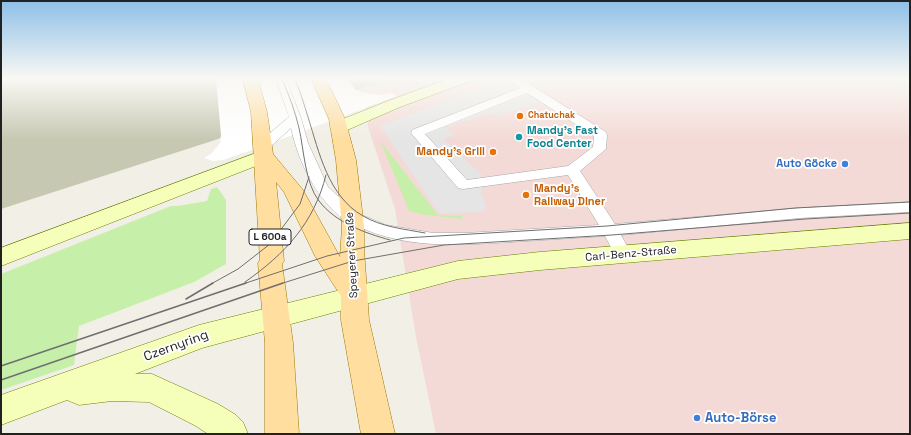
<!DOCTYPE html>
<html>
<head>
<meta charset="utf-8">
<style>
  body { margin:0 }
  #map { position:relative; width:911px; height:435px; overflow:hidden; background:#f2efe7; font-family:"Space Grotesk",sans-serif }
  canvas { display:block }
  .frame { position:absolute; inset:0; border:2px solid #212121; pointer-events:none }
</style>
</head>
<body>
<div id="map">
<canvas width="911" height="435"></canvas>
<div class="frame"></div>
</div>
<script>
const g = document.querySelector('canvas').getContext('2d');
g.lineJoin = 'round';
function fill(path, color) {
  g.fillStyle = color;
  g.fill(path, 'evenodd');
}
function stroke(path, color, width, dash) {
  g.strokeStyle = color;
  g.lineWidth = width;
  g.lineCap = dash ? 'butt' : 'round';
  g.setLineDash(dash || []);
  g.stroke(path);
}
function write(font, color, halo, rows, align = 'center') {
  g.font = font + ' "Space Grotesk",sans-serif';
  g.lineWidth = 3.5;
  g.setLineDash([]);
  g.textBaseline = 'middle';
  g.strokeStyle = halo;
  g.fillStyle = color;
  for (const [text, x, y, turn = 0] of rows) {
    g.save();
    g.translate(x, y);
    g.rotate((+turn || 0) * Math.PI / 180);
    g.textAlign = isNaN(turn) ? turn : align;
    if (halo) g.strokeText(text, 0, 0);
    g.fillText(text, 0, 0);
    g.restore();
  }
}
const commercial = new Path2D(`
  M388,79H910V434H436L416,337L395,209L368,127L365,108L358,97L360,88Z`);
const construction = new Path2D(`
  M1,79H388L212,141L1,209Z`);
const grass = new Path2D(`
  M381,142L438,215L461,216L463,219L426,215L409,211Z
  M217,187L226,200V264L194,282L79,326L74,365L1,390V274L171,206H178L207,201L211,189Z`);
const parking = new Path2D(`
  M504,79L543,102L497,116L492,113L445,127L454,135L443,139L482,175L481,193L486,207L484,212L439,213L380,126Z`);
const pier = new Path2D(`
  M216,79H347L356,90L361,92L380,95L392,93L397,96L263,146L223,160L213,161L204,158L212,153L220,143L221,135Z`);
const service = new Path2D(`
  M276,79H286L301,118L308,143L328,187L357,213L386,225L433,233H466L599,225L568,175L463,189L458,188L411,133L412,130L520,88L508,79H521L606,132L607,135L606,149L580,171L615,224L800,208L910,202V212L800,218L621,235L632,255L629,259L623,261L617,259L605,236C573,238 542,240 511,242C461,245 411,249 364,229C358,226 350,224 345,220C316,199 299,163 291,128L268,149H258L256,146L258,143L289,117ZM527,93L594,136L593,147L568,166L467,180L425,134Z`);
const secondary = new Path2D(`
  M448,79H470L468,82L400,107L345,131L339,132L333,131L330,127L333,123L388,101Z
  M264,150L271,152L273,156L271,160L1,266V248Z
  M910,223V239L540,270L458,279L202,348L135,374H152L218,404L236,415L243,422L248,434H208L196,426L149,402L112,401L79,405L67,400L1,425V395L199,325L458,261L540,252Z`);
const primary = new Path2D(`
  M243,79H258L267,112L273,154L303,190L340,257L342,227L336,160L329,119L311,79H326L345,119L356,160L364,227V249L369,320L395,434H361L341,320V296L315,256L284,192L276,182L284,261L282,264L293,343L299,434H265V343L258,263L260,260L252,128L251,112Z`);
const tramFar1 = new Path2D(`
  M282,79C289,95 295,111 299,128C304,150 305,183 319,201C336,223 365,233 390,240
  M295,79C300,91 304,104 308,117C319,152 328,196 363,216C382,227 404,229 425,233
  M245,282C285,254 314,223 326,175
  M211,284L238,269L270,244L300,204L309,177
  M243,284L327,256L404,238L607,226L795,208L910,202
  M280,284L353,261L444,245L612,235L805,219L910,213`);
const tram = new Path2D(`
  M186,299L213,283
  M1,366L246,283
  M1,380L283,283`);
const markers = [
  [520,116,4,"#e8710a"],
  [519,137,4,"#0f9aa8"],
  [493,152,4,"#e8710a"],
  [845,164,4,"#3f7fe0"],
  [526,195,4,"#e8710a"],
  [697,418,4,"#3f7fe0"]
];
const farFoodnames = [
  ["Chatuchak",528,116]
];
const shields = [
  [270,237,42]
];
const shieldNames = [
  ["L 600a",270,237]
];
const cultureNames = [
  ["Mandy's Fast",527,131],
  ["Food Center",527,144]
];
const foodNames = [
  ["Mandy's Grill",485,152],
  ["Mandy's",534,189,"left"],
  ["Railway Diner",534,202,"left"]
];
const shopNames = [
  ["Auto Göcke",837,164]
];
const streetNames = [
  ["Carl-Benz-Straße",631,254,-5],
  ["Speyerer Straße",352,255,-93]
];
const nearStreetnames = [
  ["Czernyring",176,346,-20]
];
const nearShopnames = [
  ["Auto-Börse",705,418]
];
fill(commercial, '#f4dad6');
fill(construction, '#c6c8b2');
fill(grass, '#c6efaa');
fill(parking, '#e5e5e5');
fill(pier, '#fff');
stroke(service, '#a8a8a8', 1);
stroke(secondary, '#678000', 1);
stroke(primary, '#9e7800', 1);
fill(service, '#fff');
fill(secondary, '#f5ffb9');
fill(primary, '#ffde9f');
stroke(tramFar1, '#6f6f6f', 1);
stroke(tram, '#6f6f6f', 1.5);
const sky = g.createLinearGradient(0, 0, 0, 140);
sky.addColorStop(0, '#8dbfe6');
sky.addColorStop(0.56, '#f9f8f4');
sky.addColorStop(1, '#f9f8f400');
g.fillStyle = sky;
g.fillRect(0, 0, 911, 140);
for (const [x, y, r, color] of markers) {
  const dot = new Path2D();
  dot.arc(x, y, r, 0, 2 * Math.PI);
  g.fillStyle = color;
  g.fill(dot);
  stroke(dot, '#fff', 1.5);
}
write('bold 9px', '#c56008', '#fff', farFoodnames, 'left');
for (const [x, y, w] of shields) {
  const box = new Path2D();
  box.roundRect(x - w / 2, y - 8, w, 16, 3);
  g.fillStyle = '#fff';
  g.fill(box);
  stroke(box, '#212121', 1);
}
write('bold 10px', '#212121', null, shieldNames);
write('bold 11px', '#0d838f', '#fff', cultureNames, 'left');
write('bold 11px', '#c56008', '#fff', foodNames, 'right');
write('bold 11px', '#366cbe', '#fff', shopNames, 'right');
write('11px', '#212121', '#fff', streetNames);
write('13px', '#212121', '#fff', nearStreetnames);
write('bold 13px', '#366cbe', '#fff', nearShopnames, 'left');
</script>
</body>
</html>
